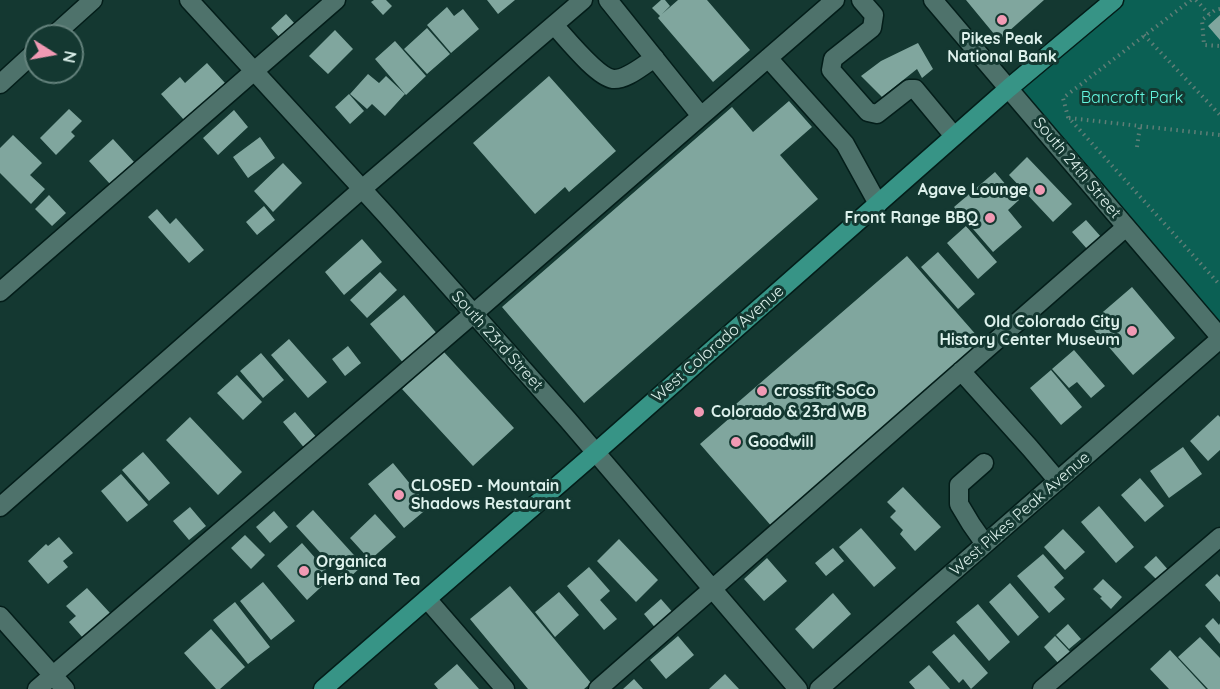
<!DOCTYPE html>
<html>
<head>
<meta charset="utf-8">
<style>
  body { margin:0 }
  #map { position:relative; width:1220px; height:689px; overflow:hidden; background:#143831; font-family:Quicksand,sans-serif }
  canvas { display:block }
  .north { position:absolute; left:24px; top:24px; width:60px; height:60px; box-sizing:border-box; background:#143831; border:2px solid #64827c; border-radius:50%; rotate:101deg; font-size:16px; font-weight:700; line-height:24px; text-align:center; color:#ddf1ec }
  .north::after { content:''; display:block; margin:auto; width:21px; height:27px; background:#f19ab4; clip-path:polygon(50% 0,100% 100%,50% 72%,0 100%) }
</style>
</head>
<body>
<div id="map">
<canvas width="1220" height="689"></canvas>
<div class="north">N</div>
</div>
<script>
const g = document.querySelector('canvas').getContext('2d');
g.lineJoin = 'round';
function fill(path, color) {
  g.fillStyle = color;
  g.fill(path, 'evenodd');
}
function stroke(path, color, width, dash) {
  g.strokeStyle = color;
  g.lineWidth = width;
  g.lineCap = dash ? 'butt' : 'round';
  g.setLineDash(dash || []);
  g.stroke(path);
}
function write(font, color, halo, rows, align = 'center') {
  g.font = font + ' Quicksand,sans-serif';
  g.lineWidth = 6;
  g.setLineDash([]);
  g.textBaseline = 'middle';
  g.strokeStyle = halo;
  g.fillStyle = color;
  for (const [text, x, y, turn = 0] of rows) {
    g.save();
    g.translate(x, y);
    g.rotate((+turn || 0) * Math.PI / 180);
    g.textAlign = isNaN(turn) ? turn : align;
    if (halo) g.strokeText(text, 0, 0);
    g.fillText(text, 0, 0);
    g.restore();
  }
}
const green = new Path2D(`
  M1114,0H1220V337L1009,88Z`);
const building = new Path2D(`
  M374,0H386L392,6L383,15L371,2Z
  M487,0H515L498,14Z
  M661,0H665L670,6L662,14L678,0H707L750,50L713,82L658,18L660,16L652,8Z
  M966,0H1044L999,40Z
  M447,7L454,16L463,9L479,29L451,53L427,25Z
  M286,14L295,24L280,38L271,28Z
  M1220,15V40L1208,26Z
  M427,28L450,54L427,74L404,49Z
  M335,30L353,49L328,74L309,56Z
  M395,41L426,76L406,95L375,59Z
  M918,43L933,69L922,78L917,69L882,97L861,76L881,61Z
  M207,63L225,83L184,120L161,94L180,77L185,83Z
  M368,74L379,83L386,76L405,94L385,116L372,104L367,109L350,94Z
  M549,76L616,151L569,192L565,187L535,214L473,143Z
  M349,94L364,111L350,124L335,107Z
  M789,101L812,127L780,155L818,199L584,403L502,307L732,107L753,132Z
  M69,109L82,121L71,132L75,136L56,155L40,138Z
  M234,110L248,127L218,155L203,138Z
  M13,135L42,163L30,175L45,189L31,204L0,173V148Z
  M260,137L275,158L248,178L233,157Z
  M113,139L134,162L110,184L89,161Z
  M1027,157L1072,204L1053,222L1009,175Z
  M283,163L302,183L273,212L254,191Z
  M995,172L1019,200L1008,210L1022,227L993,252L954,207Z
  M49,195L66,213L52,226L35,209Z
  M264,206L275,220L257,235L246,222Z
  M157,209L170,224L176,218L204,250L189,263L148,217Z
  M1086,220L1102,238L1088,250L1072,232Z
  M966,226L997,262L978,279L947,243Z
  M362,239L382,262L344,295L325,272Z
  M938,252L975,294L958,309L921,267Z
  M907,256L985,345L773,528L700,444L740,409L736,404Z
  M380,272L397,290L367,318L350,300Z
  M1132,287L1175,338L1133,375L1089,324Z
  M404,295L439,336L405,365L370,324Z
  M289,339L327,382L308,398L271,355Z
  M348,346L361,363L345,376L332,359Z
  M1074,350L1105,386L1091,398L1077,382L1069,388L1052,369Z
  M443,351L514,428L473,466L402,389Z
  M261,353L284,380L263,398L240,371Z
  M1051,370L1082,407L1061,425L1030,388Z
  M237,375L262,402L243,420L217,393Z
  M295,412L318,439L306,450L283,422Z
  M1218,415L1220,417V450L1208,461L1190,441Z
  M190,417L242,472L218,495L166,440Z
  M1183,447L1202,474L1169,498L1150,471Z
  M143,452L170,483L149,501L122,470Z
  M393,463L429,507L404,528L368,484Z
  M121,474L148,505L127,522L101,491Z
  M1140,478L1164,506L1145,522L1121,495Z
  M903,487L941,527L915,551L900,534L903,530L890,517L896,511L887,502Z
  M1099,506L1134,547L1116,563L1081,522Z
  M190,507L206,526L189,540L173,521Z
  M313,510L363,565L346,581L296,526Z
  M274,511L288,527L270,543L256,527Z
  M375,514L396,537L370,560L350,538Z
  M861,528L896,568L874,587L839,547Z
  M1063,529L1085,552L1065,570L1044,547Z
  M245,535L265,555L251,569L231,548Z
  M59,537L73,553L63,561L68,567L48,584L28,561L46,544L48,546Z
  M619,539L658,580L636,602L597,561Z
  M302,543L332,577L307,600L277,566Z
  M833,548L844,561L826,576L815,563Z
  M1043,554L1064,578L1054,587L1065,599L1049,613L1017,576Z
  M1156,556L1170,572L1159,582L1144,567Z
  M767,558L787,581L764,601L744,579Z
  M589,567L610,591L600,600L617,619L604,630L567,586Z
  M1217,574L1220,577V602L1205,585Z
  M1103,579L1122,597L1111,609L1100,598L1102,597L1093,589Z
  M263,582L295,621L271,640L240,601Z
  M1010,583L1039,617L1018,636L989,602Z
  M510,586L591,683L584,689H528L470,619Z
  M87,588L110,613L83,638L69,622L76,616L66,606Z
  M559,592L579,615L555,637L535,612Z
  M833,593L851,614L813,649L795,629Z
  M661,599L675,615L657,630L644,614Z
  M235,602L270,647L248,664L213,620Z
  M978,604L1010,642L989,661L956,622Z
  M1213,618L1219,625L1220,623V644L1205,626Z
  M1068,624L1081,639L1069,649L1056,635Z
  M211,629L245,667L220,689H216L184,653Z
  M954,634L988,673L971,689L963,679L959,683L932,652Z
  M678,636L694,655L666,679L650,660Z
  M1055,636L1071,653L1059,664L1044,647Z
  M1200,637L1220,658V689H1208L1178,657Z
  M1170,650L1206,689H1169L1150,669Z
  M457,664L479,689H438L434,684Z
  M929,665L950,689H915L909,682Z
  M725,674L739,689H709Z
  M634,679L643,689H623Z`);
const path = new Path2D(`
  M1191,0L1063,98L1068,117L1220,285
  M1196,0L1209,14
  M1220,9L1215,10L1202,20L1204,45L1220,46
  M1144,35L1220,115
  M1069,118L1220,135
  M1137,147L1140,126`);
const minor = new Path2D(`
  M189,0L386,215L568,420L798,689
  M608,0L701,116
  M861,0L874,15L872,28L833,59L831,70L868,112L877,114L909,89H915L954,136
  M933,0L1220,337
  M554,25C566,38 597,77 613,79C627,80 643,65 655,58
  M53,36L93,0
  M768,58L845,144L878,204
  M0,84L36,51
  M0,292L336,0
  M961,371L1030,448L1058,481
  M984,463L959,485V504L971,524L985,544
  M0,507L362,189L583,0
  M427,599L505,689
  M0,616L65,689
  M37,689L473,314L835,0
  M598,689L1126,227
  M819,689L1220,339
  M1042,689L1220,537`);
const major = new Path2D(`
  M323,689L595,453L1009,88L1114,0`);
const markers = [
  [1002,20,6,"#f19ab4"],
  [1040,190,6,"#f19ab4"],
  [990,218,6,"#f19ab4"],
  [1132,331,6,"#f19ab4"],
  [762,391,6,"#f19ab4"],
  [699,412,6,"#f19ab4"],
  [736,442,6,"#f19ab4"],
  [399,495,6,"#f19ab4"],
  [304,571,6,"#f19ab4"]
];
const poiNames = [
  ["Pikes Peak",1002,39,"center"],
  ["National Bank",1002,57,"center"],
  ["Agave Lounge",1028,190,"right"],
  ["Front Range BBQ",978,218,"right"],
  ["Old Colorado City",1120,322,"right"],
  ["History Center Museum",1120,340,"right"],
  ["crossfit SoCo",774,391],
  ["Colorado & 23rd WB",711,412],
  ["Goodwill",748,442],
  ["CLOSED - Mountain",411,486],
  ["Shadows Restaurant",411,504],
  ["Organica",316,562],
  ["Herb and Tea",316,580]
];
const parkNames = [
  ["Bancroft Park",1132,98]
];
const streetNames = [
  ["South 24th Street",1077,168,50],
  ["South 23rd Street",497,341,48],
  ["West Colorado Avenue",718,344,-41],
  ["West Pikes Peak Avenue",1020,514,-41]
];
fill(green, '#0b6054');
fill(building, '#80a69e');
stroke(minor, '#031d19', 21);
stroke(major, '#031d19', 21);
stroke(path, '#607e77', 4, [1.5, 4.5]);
stroke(minor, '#4e726b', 18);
stroke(major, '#379486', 18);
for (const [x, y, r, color] of markers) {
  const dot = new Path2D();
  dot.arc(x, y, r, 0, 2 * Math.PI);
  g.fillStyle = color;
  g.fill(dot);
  stroke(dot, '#143831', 2);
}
write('bold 16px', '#ddf1ec', '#143831', poiNames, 'left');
write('16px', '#64f7df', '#143831', parkNames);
write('16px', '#ddf1ec', '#143831', streetNames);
</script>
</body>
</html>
